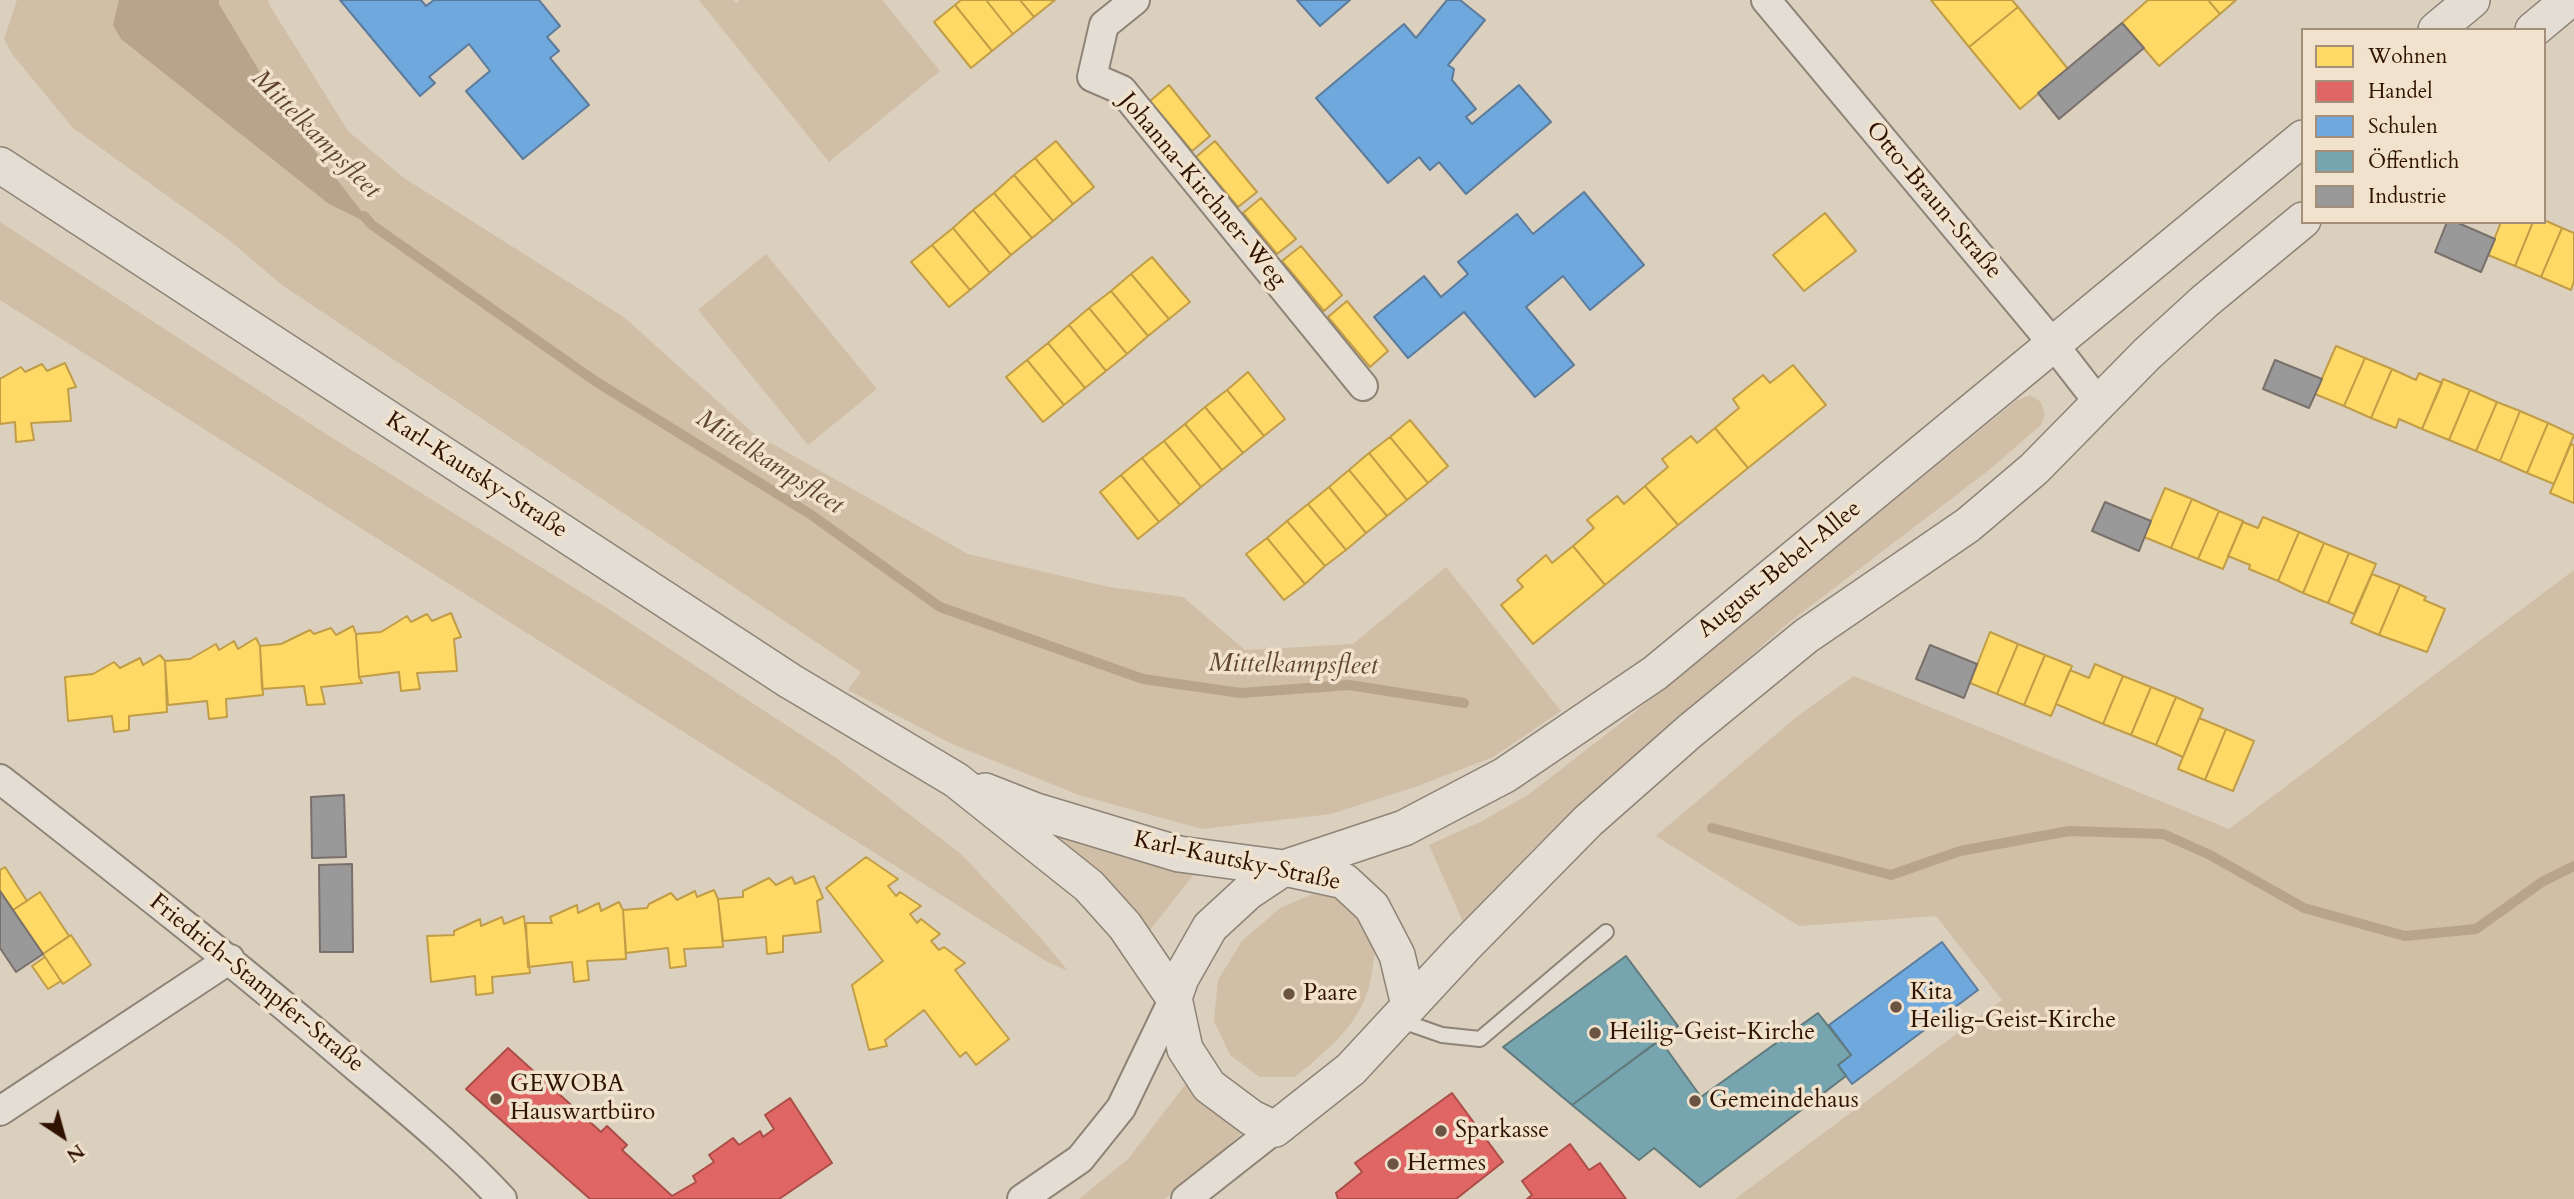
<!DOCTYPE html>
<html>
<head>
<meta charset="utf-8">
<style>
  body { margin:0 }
  #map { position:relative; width:2574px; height:1199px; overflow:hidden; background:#dbcfbe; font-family:Cardo,serif }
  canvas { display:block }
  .legend { position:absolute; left:2301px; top:28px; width:245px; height:196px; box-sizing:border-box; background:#f0e2cc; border:2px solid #a38f7a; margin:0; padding:9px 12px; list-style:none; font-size:21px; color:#301200 }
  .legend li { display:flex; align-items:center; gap:14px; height:35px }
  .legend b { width:35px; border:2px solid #a38f7a }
  .north { position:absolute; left:28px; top:1101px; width:70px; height:70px; -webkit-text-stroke:5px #f0e2cc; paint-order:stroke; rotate:144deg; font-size:19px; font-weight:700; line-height:28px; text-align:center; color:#301200 }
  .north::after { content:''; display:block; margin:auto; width:24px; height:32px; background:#301200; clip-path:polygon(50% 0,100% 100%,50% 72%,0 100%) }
</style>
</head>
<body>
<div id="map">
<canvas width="2574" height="1199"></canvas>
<ul class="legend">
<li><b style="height:19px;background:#ffd966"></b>Wohnen</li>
<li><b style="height:19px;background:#e06666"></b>Handel</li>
<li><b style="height:19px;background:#6fa8dc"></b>Schulen</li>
<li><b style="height:19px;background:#76a5af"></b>Öffentlich</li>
<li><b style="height:19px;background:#999"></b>Industrie</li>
</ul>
<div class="north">N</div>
</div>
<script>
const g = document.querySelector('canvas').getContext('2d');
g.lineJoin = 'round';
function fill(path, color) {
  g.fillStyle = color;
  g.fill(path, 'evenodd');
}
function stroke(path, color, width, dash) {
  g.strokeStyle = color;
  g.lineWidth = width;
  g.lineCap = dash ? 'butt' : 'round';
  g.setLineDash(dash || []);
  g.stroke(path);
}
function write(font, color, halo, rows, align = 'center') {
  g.font = font + ' Cardo,serif';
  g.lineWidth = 7;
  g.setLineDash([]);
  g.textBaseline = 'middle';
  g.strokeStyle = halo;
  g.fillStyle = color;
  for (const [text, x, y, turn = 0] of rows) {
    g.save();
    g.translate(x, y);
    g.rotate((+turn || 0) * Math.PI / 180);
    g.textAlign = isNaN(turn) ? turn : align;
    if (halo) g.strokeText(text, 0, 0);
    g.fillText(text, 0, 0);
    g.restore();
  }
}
const green = new Path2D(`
  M17,0H268L270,6L348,131L404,178L625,318L753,433L968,554L1109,587L1183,597L1245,650L1353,644L1446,567L1561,711L1493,757L1418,786L1331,814L1202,829L1079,795L952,744L848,690L861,672L282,285L229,240L73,128L12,54L4,39Z
  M699,0H733L736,3L740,0H882L940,71L829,162Z
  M0,222L329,436L607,608L835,757L961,854L1040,937L1068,971L1049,963L0,300Z
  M766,254L877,389L808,445L698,310Z
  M2030,395L2041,402L2045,414L2041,425L1989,470L1787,624L1588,797L1531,851L1464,924L1429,845L1480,822L1528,795L1626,719L2016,401Z
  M2574,570V1199H1735L2002,1000L1936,916L1799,926L1656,836L1799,715L1854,676L2229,829Z
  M1038,826L1197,870L1147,934Z
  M1313,894L1342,898C1355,912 1372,928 1375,948C1375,953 1374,959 1373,964C1369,1017 1334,1045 1295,1077H1260L1230,1055L1214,1021L1218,980L1242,941L1280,908Z
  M1188,1081L1246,1129L1182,1187L1164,1199H1079L1128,1159Z`);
const water = new Path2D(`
  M119,0H219V4L281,107L372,225L329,204L121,39L113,25Z`);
const homes = new Path2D(`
  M961,0H986L1013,34L992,51L955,5Z
  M986,0H1020L1034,17L1013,34Z
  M1020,0H1055L1034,17Z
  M1931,0H2012L2018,7L1969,47Z
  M2148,0H2208L2220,14L2159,66L2122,23Z
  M2208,0H2236L2220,14Z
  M955,5L992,51L971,68L934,22Z
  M2018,7L2068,69L2020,109L1969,47Z
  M1169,85L1210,136L1192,151L1150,101Z
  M1056,141L1094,187L1073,204L1035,158Z
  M1215,141L1257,192L1238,207L1196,157Z
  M1035,158L1073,204L1053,221L1014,175Z
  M1014,175L1053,221L1032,238L994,193Z
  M994,193L1032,238L1011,255L973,210Z
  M1261,198L1296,239L1277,254L1243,213Z
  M973,210L1011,255L990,273L953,228Z
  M1825,213L1856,251L1804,291L1773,255Z
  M2544,220L2562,228L2541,277L2515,266L2533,222H2544Z
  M2501,222H2533L2515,266L2488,255Z
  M953,228L990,273L970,290L932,245Z
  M2562,228L2574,233V281L2571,290L2541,277Z
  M932,245L970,290L949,307L911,262Z
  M1301,246L1342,295L1324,311L1282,261Z
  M1152,257L1190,302L1169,319L1131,274Z
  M1131,274L1169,319L1148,336L1111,291Z
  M1111,291L1148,336L1127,354L1089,308Z
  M1347,301L1388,351L1370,367L1328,317Z
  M1089,308L1127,354L1106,371L1069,325Z
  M1069,325L1106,371L1085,388L1048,343Z
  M1048,343L1085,388L1064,405L1027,360Z
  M2336,346L2365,358L2344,406L2315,394Z
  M2365,358L2392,369L2371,418L2344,406Z
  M1027,360L1064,405L1043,422L1006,377Z
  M65,363L76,387L68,389L71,421L31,423L34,440L16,442L15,422L0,424V379L21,367L25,372L42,364L47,371Z
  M1793,365L1826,405L1748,468L1715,428L1739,408L1733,399L1763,375L1770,383Z
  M2392,369L2416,380L2419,373L2442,383L2422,429L2399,419L2396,428L2371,418Z
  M1248,372L1285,419L1264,436L1227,390Z
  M2443,379L2470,390L2449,440L2422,429Z
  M1227,390L1264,436L1243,453L1205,407Z
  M2470,390L2497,402L2476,451L2449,440Z
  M2497,402L2520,411L2500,461L2476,451Z
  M1205,407L1243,453L1222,470L1185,424Z
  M2520,411L2548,423L2527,473L2500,461Z
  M1410,420L1448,466L1428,483L1390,437Z
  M2548,423L2574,435L2554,484L2527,473Z
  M1185,424L1222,470L1201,487L1164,441Z
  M1715,428L1748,468L1678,525L1645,486L1668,467L1662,459L1691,436L1697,443Z
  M1390,437L1428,483L1407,500L1369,453Z
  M1164,441L1201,487L1180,505L1142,458Z
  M2571,444L2574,445V503L2550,493Z
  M1369,453L1407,500L1387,516L1349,470Z
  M1142,458L1180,505L1159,522L1121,475Z
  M1349,470L1387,516L1366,533L1329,487Z
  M1121,475L1159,522L1138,539L1100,492Z
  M1645,486L1678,525L1605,585L1573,546L1594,528L1587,520L1617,496L1624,504Z
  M1329,487L1366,533L1346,550L1308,504Z
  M2165,488L2192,499L2171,548L2144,537Z
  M2192,499L2219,511L2198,559L2171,548Z
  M1308,504L1346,550L1325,566L1287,521Z
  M2219,511L2243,521L2223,569L2198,559Z
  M2263,517L2299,532L2278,581L2249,569L2250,565L2228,556L2243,522L2258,528Z
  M1287,521L1325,566L1305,584L1267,538Z
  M2299,532L2324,543L2303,593L2278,581Z
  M1267,538L1305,584L1284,600L1246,554Z
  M2324,543L2349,553L2328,603L2303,593Z
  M1573,546L1605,585L1533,644L1501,605L1523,587L1517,580L1546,555L1552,563Z
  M2349,553L2376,564L2354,614L2328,603Z
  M2372,574L2400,585L2379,635L2351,623Z
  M2400,585L2426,597L2424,600L2445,609L2427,652L2379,635Z
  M451,613L461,637L454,639L457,671L417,673L420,689L401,691L399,672L359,677L356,634L381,632L407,616L411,622L427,614L432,621Z
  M353,626L356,634L359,677L362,683L321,687L325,704L307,705L304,686L262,689L260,646L281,644L310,630L314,634L331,628L336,635Z
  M1990,632L2018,644L1997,694L1970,683Z
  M256,638L260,646L263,695L226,699L227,717L209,719L207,701L168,705L165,661L190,659L216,644L219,650L234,641L238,649Z
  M2018,644L2045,655L2024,705L1997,694Z
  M160,655L165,661L167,712L129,716V730L114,732L112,716L68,721L65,677L93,674L114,662L120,668L140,658L143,665Z
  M2045,655L2072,666L2051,716L2024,705Z
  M2095,664L2123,676L2103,724L2056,704L2070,670L2089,678Z
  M2123,676L2151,687L2131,735L2103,724Z
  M2151,687L2176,697L2156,745L2131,735Z
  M2176,697L2203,709L2183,757L2156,745Z
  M2199,718L2226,729L2205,780L2178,769Z
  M2226,729L2254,741L2233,791L2205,780Z
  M866,857L898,879L888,886L896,896L900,892L921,906L910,914L917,923L921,919L940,934L931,941L939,950L944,947L965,963L955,970L1009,1039L976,1065L966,1052L960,1057L924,1010L885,1040L887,1046L869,1050L852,985L883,961L826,888Z
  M5,867L27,901L13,910L0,891V870Z
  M814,876L823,898L817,901L821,932L783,936V952L767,954L766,937L723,941L718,899L743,897V891L769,878L776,885L792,877L795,884Z
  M714,890L718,899L723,947L684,949L686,966L670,968L668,948L626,953L623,910L647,908L649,904L671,893L677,900L695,891L697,897Z
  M40,892L69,936L43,954L13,910Z
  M619,902L623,910L626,959L587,961L589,980L574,982L572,962L528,967L526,923H552L550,917L577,905L578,913L599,903L601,911Z
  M524,916L530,973L492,977L493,993L476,995L475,976L431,982L427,936L454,935V931L480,919L481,926L502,917L504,924Z
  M71,935L91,965L63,984L43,954Z
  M45,957L61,981L48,989L32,966Z`);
const shops = new Path2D(`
  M508,1048L601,1132L607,1126L627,1145L622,1150L672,1196L696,1182L693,1176L714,1162L709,1155L733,1138L739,1145L760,1131L763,1137L774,1129L765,1115L790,1098L832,1163L779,1199H590L466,1089Z
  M1452,1093L1503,1162L1456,1199H1338L1336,1193L1362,1172L1355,1163Z
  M1570,1144L1589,1170L1600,1163L1626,1199H1527L1532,1195L1522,1181Z`);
const schools = new Path2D(`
  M340,0H421L426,6L434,0H539L560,26L547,37L559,51L550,58L589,105L523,159L466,91L490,71L469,44L429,77L435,83L420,96Z
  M1297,0H1350L1320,26Z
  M1447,0H1460L1485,20L1448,65L1454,69L1452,80L1476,109L1466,117L1472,124L1519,85L1551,122L1466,194L1439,162L1430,170L1419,157L1388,183L1316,98L1404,24L1416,38Z
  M1584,192L1644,265L1590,310L1563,276L1526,307L1574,365L1535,397L1464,312L1408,358L1374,317L1424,276L1441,297L1468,274L1458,262L1517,214L1533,234Z
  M1942,942L1978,990L1852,1084L1838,1065L1851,1055L1829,1025Z`);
const public = new Path2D(`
  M1626,956L1678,1026L1572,1105L1503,1047Z
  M1818,1013L1851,1055L1838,1065L1846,1076L1700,1187L1654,1148L1639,1160L1572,1105L1660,1040L1701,1097Z`);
const industry = new Path2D(`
  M2122,23L2144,48L2059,119L2038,93Z
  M2447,222H2456L2495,239L2481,272L2435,252Z
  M2275,360L2322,379L2309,408L2263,389Z
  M2105,502L2151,521L2139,551L2092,531Z
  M1930,645L1977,664L1964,698L1916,679Z
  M344,795L346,857L312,858L311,797Z
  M352,864L353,952H320L319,865Z
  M0,891L43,954L16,972L0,948Z`);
const stream = new Path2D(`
  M364,216L372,225L595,381L810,514L940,607L1143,679L1241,693L1349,685L1464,703
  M1712,828L1891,875L1960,851L2069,831L2163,834L2210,855L2304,908L2405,936L2476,929L2542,882L2574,866`);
const service = new Path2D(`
  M1399,1020L1442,1035L1480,1039L1606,932`);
const minor = new Path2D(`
  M1135,0L1104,25L1092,77L1122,90L1363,386
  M1766,0L2054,345L2099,403
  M0,779C115,869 229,958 340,1053C395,1100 453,1146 502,1199
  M0,1111L230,959
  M1022,1199L1080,1159L1121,1108L1174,998
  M1186,1199L1275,1129`);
const tertiary = new Path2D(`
  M2436,30L2472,0
  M2533,30L2569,0
  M0,165L790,681L956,780L1089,886L1125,926L1174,998L1185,1049L1209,1086L1252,1118L1275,1129L1351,1069L1464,947L1588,821L1690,731L1806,636L1968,525L2034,469L2147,354L2205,301L2303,220
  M985,791L1036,811L1179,854L1284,868L1344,881L1372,907L1397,955L1409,1005
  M1174,998L1181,978L1210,927L1248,892L1284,868L1404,828L1505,775L1655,673L2303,138`);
const markers = [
  [1289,994,7,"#6c5442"],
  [1896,1007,7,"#6c5442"],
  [1595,1033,7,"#6c5442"],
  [496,1099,7,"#6c5442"],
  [1695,1101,7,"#6c5442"],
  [1441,1131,7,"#6c5442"],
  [1393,1164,7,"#6c5442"]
];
const streetNames = [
  ["Johanna-Kirchner-Weg",1202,191,50],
  ["Otto-Braun-Straße",1933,201,50],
  ["Karl-Kautsky-Straße",476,476,33],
  ["August-Bebel-Allee",1780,570,-39],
  ["Karl-Kautsky-Straße",1237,862,12],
  ["Friedrich-Stampfer-Straße",256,984,39]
];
const poiNames = [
  ["Kita",1910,993],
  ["Heilig-Geist-Kirche",1910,1021],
  ["Paare",1303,994],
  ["Heilig-Geist-Kirche",1609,1033],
  ["GEWOBA",510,1085],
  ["Hauswartbüro",510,1113],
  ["Gemeindehaus",1709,1101],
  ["Sparkasse",1455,1131],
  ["Hermes",1407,1164]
];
const waterNames = [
  ["Mittelkampsfleet",315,135,45],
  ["Mittelkampsfleet",769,463,33],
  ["Mittelkampsfleet",1293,666,1]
];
fill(green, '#d1bea6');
fill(water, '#b8a48b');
fill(homes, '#ffd966');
stroke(homes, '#c19d47', 2);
fill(shops, '#e06666');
stroke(shops, '#ab4d47', 2);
fill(schools, '#6fa8dc');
stroke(schools, '#5c7b9a', 2);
fill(public, '#76a5af');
stroke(public, '#61797a', 2);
fill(industry, '#999');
stroke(industry, '#7a706b', 2);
stroke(stream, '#b8a48b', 10);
stroke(service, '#8d8376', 18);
stroke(minor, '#8d8376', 32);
stroke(tertiary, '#8d8376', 38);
stroke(service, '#e3ddd4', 14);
stroke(minor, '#e3ddd4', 28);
stroke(tertiary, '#e3ddd4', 35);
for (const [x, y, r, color] of markers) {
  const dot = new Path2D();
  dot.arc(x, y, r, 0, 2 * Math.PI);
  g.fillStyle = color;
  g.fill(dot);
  stroke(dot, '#f0e2cc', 2.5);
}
write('24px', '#301200', '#f0e2cc', streetNames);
write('24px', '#301200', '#f0e2cc', poiNames, 'left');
write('italic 26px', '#60452f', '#f0e2cc', waterNames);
</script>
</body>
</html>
